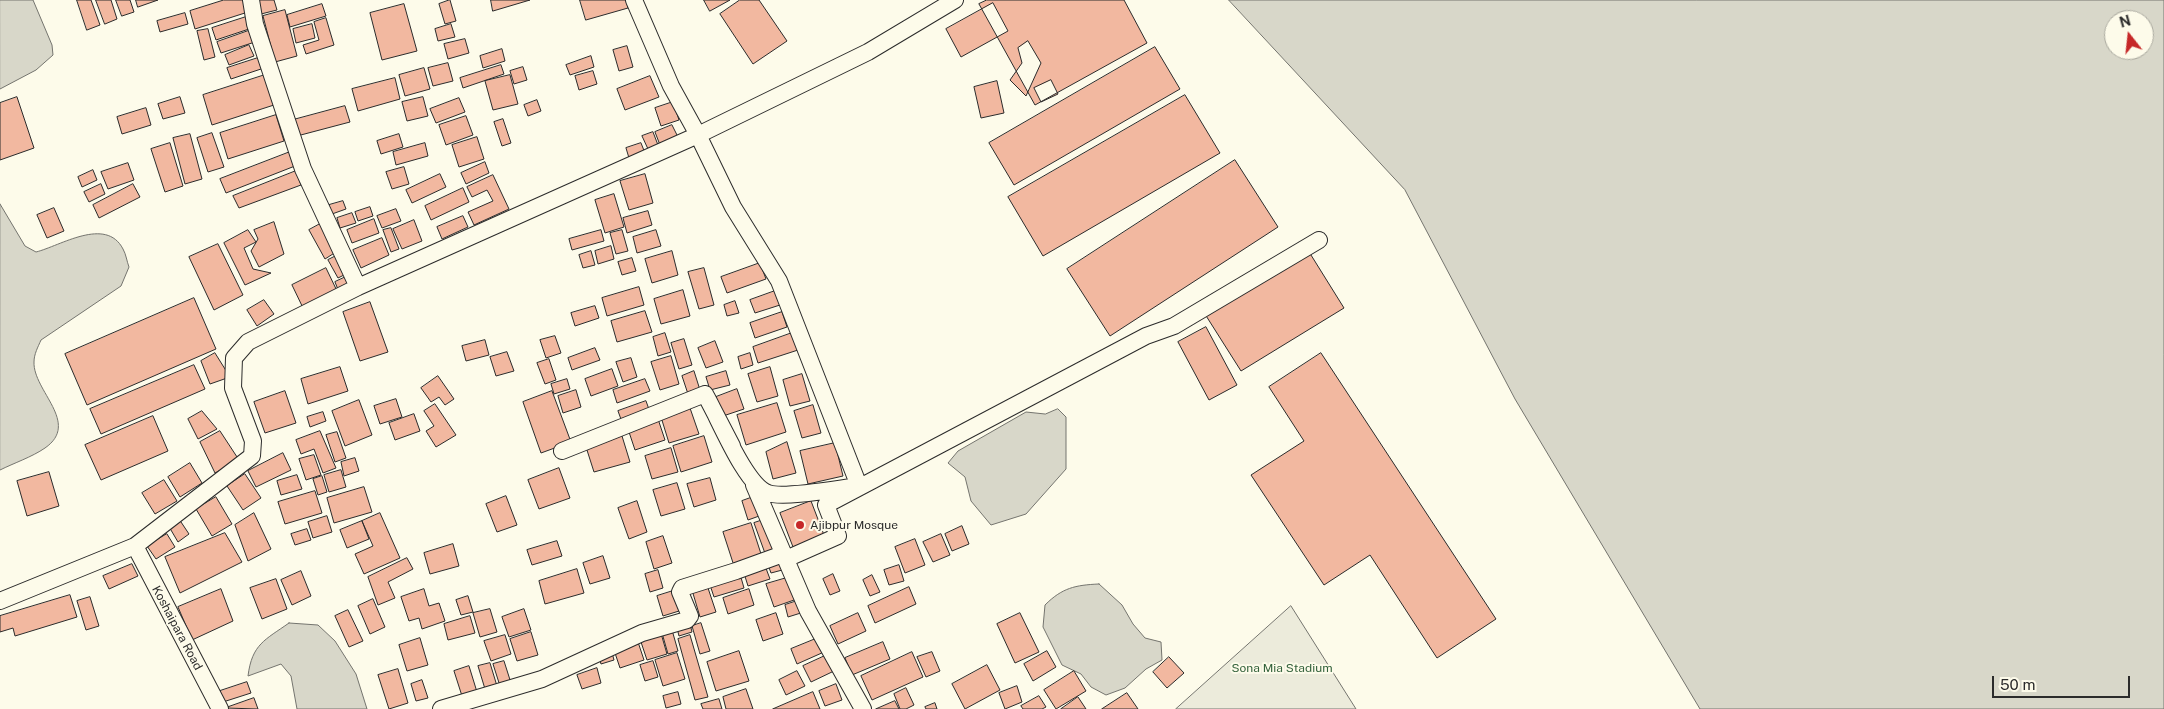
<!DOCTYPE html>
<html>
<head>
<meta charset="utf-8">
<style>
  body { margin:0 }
  #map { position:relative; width:2164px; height:709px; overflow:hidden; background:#fdfbea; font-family:"Public Sans",sans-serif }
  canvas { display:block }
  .north { position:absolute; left:2104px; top:10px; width:50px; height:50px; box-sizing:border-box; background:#fdfbea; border:1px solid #a9a89e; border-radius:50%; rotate:344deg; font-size:14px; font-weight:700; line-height:20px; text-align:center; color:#2b2b2b }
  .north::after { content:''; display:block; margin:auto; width:18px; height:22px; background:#c62828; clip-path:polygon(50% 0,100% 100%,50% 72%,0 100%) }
  .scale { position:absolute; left:1992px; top:676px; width:138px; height:22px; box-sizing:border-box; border:2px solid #2b2b2b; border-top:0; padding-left:6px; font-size:15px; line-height:18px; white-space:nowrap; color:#2b2b2b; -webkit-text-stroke:4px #fdfbea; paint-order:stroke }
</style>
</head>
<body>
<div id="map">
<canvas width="2164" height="709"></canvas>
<div class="north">N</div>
<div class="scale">50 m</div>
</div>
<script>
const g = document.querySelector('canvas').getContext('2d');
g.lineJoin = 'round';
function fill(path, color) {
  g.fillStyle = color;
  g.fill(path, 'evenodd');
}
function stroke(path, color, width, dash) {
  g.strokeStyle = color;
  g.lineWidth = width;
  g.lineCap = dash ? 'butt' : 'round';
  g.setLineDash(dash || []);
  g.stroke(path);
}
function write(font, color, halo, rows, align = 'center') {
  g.font = font + ' "Public Sans",sans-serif';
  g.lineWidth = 4;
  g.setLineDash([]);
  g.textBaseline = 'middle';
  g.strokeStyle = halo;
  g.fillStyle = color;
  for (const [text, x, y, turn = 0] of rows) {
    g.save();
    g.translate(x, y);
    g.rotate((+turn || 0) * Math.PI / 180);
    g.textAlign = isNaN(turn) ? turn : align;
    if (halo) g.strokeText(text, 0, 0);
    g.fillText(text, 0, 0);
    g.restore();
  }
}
const green = new Path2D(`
  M1291,606L1356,709H1176Z`);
const water = new Path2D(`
  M0,0H33L52,45L53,55L36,70L0,89Z
  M1229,0H2164V709H1700L1515,399L1405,190ZM2114,20H2144V50H2114Z
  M0,204L25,246L36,252C60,246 106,216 123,249C126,254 127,262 129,267L121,286L41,340C38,347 34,354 34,362C33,391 81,423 45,448C32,457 14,463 0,470Z
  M1058,409L1066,417V469L1026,514L991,525L971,501L965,477L948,463L958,451L1026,412L1045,414Z
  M1099,584L1122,605L1133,624L1145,638L1161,642L1162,660L1146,669L1125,688L1106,695L1091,687L1081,674L1062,665L1043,627L1045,605C1062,588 1075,585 1099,584Z
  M289,623L318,625L335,641L356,674L367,709H297L291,676L281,664L248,676C252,644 265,640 289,623Z`);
const building = new Path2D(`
  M77,0H91L100,25L87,30Z
  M96,0H111L117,19L105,24Z
  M116,0H130L134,12L122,16Z
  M136,0H158L138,7Z
  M224,0H244L248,12L195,29L190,11Z
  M257,0H274L277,10L261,14Z
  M450,0L456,21L445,24L439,4Z
  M491,0H530L493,11Z
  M580,0H626L628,8L586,20Z
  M704,0H730L710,11Z
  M740,0H759L787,41L753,64L720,14Z
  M987,0H1124L1147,43L1035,105L979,4Z
  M993,3L1008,31L961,57L946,29Z
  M322,4L326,16L290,27L287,15Z
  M404,4L417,51L382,60L370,13Z
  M285,10L297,56L275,62L263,16Z
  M185,13L188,24L160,32L157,21Z
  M246,17L249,29L216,40L212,28Z
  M326,18L334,45L306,54L303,45L319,40L314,22Z
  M312,24L315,38L296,43L293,29Z
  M451,24L455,37L438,41L435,29Z
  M208,29L215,57L204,60L197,31Z
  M251,30L255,42L221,53L217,42Z
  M465,39L469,53L448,59L444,44Z
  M1028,41L1041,63L1026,96L1010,80L1022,63L1018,48Z
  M249,45L254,56L229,65L225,55Z
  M627,46L633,67L619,71L613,50Z
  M1155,47L1180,89L1014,185L989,143Z
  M502,49L505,61L483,68L480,56Z
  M591,56L594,67L570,75L566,65Z
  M261,57L264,68L231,79L227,68Z
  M448,63L453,81L433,86L428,68Z
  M501,65L504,74L463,88L460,78Z
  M523,67L527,80L514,84L510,71Z
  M424,68L430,89L405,96L399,75Z
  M593,71L597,84L579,90L575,76Z
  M265,75L274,105L212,125L203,95Z
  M510,75L518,104L493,110L485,81Z
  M650,76L659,97L625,110L617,89Z
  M395,78L400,99L358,111L352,89Z
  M1051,80L1058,94L1041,102L1034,88Z
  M997,81L1004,113L981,118L974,87Z
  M1185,95L1220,153L1043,256L1008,197Z
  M17,97L34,148L0,160V103Z
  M180,97L185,113L163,119L158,104Z
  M423,97L428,116L407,121L402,102Z
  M459,98L465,112L436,123L430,109Z
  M537,100L541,111L528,116L524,105Z
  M673,102L679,120L661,126L655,108Z
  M345,106L350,122L297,136L293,120Z
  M146,108L151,125L122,134L117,117Z
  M276,115L284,141L228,159L220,133Z
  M466,116L473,135L446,145L439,125Z
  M503,119L511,143L502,146L494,122Z
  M672,125L678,137L660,145L655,132Z
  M653,132L658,145L648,149L642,136Z
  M212,133L224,167L208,172L197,138Z
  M190,134L202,179L185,184L173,138Z
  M399,134L403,147L381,154L377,141Z
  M477,137L484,159L459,167L452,145Z
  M170,143L183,186L165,192L151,149Z
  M425,143L428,156L396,165L393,152Z
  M641,143L645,153L629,158L626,148Z
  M290,152L295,166L226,193L220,179Z
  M1235,160L1278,227L1110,336L1067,269Z
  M485,162L489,173L466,184L461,173Z
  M128,163L134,180L108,189L101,172Z
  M404,167L409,184L392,189L386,172Z
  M93,170L97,180L82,187L78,177Z
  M296,171L301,185L239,208L233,196Z
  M440,174L446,187L412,203L406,190Z
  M645,174L653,203L629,210L620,181Z
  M493,175L509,209L474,225L468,212L493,201L487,190L472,197L467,187Z
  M101,184L105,194L89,202L84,192Z
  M133,184L140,197L99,218L93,205Z
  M463,188L469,202L431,220L425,206Z
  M614,194L624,227L605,233L595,200Z
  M343,201L346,209L332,214L329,205Z
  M370,207L373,216L358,221L355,212Z
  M54,208L64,231L47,238L37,215Z
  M396,209L401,221L382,228L377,216Z
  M648,211L652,225L627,233L623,218Z
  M352,213L356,223L340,228L337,218Z
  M463,216L468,227L442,239L437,227Z
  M374,219L379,233L352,243L347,230Z
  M414,220L422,241L402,249L393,229Z
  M274,222L284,254L259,267L251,251L258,239L254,230Z
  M320,224L336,252L325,259L309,230Z
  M391,228L399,249L391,252L383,230Z
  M248,230L256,242L244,248L253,269L271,273L245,285L224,243Z
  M601,230L604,241L572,250L569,239Z
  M622,230L628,251L616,254L610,233Z
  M656,230L661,246L637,253L633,237Z
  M382,238L389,255L361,268L353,250Z
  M218,244L243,295L214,310L189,257Z
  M611,246L614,259L598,264L595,251Z
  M1306,247L1344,308L1241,371L1203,311Z
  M591,251L595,265L583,268L579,255Z
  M672,251L678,275L652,283L645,259Z
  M338,255L348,273L338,278L328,260Z
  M632,258L636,271L622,275L618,262Z
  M760,263L766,279L727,293L721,277Z
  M326,268L338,293L304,310L292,285Z
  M704,268L714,305L699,309L688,272Z
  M350,275L356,284L339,292L335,282Z
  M639,287L644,305L607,316L602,298Z
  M683,290L690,316L661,324L654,299Z
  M775,291L780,305L755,313L750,300Z
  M194,298L216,349L87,405L65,354Z
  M264,300L274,314L257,326L247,310Z
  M735,301L739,313L727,316L724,305Z
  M370,302L388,352L360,361L343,312Z
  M595,306L599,318L575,326L571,313Z
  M645,311L652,332L617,342L611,321Z
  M782,312L787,327L755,338L750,323Z
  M1206,327L1237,385L1209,400L1178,342Z
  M665,333L671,352L658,356L653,337Z
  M792,333L798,350L758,363L753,347Z
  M555,336L561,353L546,358L540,340Z
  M684,339L692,365L679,369L671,343Z
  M485,340L489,355L466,361L462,346Z
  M715,341L723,362L706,368L698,348Z
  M595,348L600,360L572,370L568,358Z
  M507,352L514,371L496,376L490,357Z
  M215,353L230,377L210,384L201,361Z
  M750,353L753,365L741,369L738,357Z
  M1321,353L1496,619L1437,658L1370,555L1324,585L1251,475L1304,441L1269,387Z
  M671,356L679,384L660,390L651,362Z
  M631,358L637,377L623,382L616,362Z
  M549,359L556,380L545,384L537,363Z
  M194,365L205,389L101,434L90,409Z
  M340,367L348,391L308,404L301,379Z
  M770,367L778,396L757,402L748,374Z
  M612,369L618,386L591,396L585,379Z
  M694,371L700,390L688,394L682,376Z
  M726,371L730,385L710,390L706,377Z
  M802,374L810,401L790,406L783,380Z
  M438,376L454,399L445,405L439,397L431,402L421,388Z
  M567,379L570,389L554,394L551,384Z
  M645,379L650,391L617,403L613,390Z
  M737,389L744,409L723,416L716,397Z
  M576,390L581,407L563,413L558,396Z
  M285,391L296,423L265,433L254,402Z
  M552,391L571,442L541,453L523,402Z
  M396,399L402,417L380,424L374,406Z
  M359,400L372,435L345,446L332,411Z
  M646,401L650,412L622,422L618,411Z
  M777,403L786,432L746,445L737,415Z
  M435,404L456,435L436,447L426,431L434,426L424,411Z
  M813,405L821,433L802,438L794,411Z
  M690,408L699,434L669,443L661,417Z
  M202,411L217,429L198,439L188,419Z
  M323,412L326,421L310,427L307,417Z
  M414,414L420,431L395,440L389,423Z
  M153,416L168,451L101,480L85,445Z
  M658,419L665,440L635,450L628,429Z
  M220,431L239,460L215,473L200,442Z
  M320,431L336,468L323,473L314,449L301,454L296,440Z
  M337,432L346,458L335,462L326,435Z
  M622,436L630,462L594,472L586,447Z
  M704,436L712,462L681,472L673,446Z
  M787,442L796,473L773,479L766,452Z
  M835,443L843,476L808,484L800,451Z
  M671,448L678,472L652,479L645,456Z
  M283,453L291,470L256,487L248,471Z
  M314,455L321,475L306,480L299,459Z
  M355,458L359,471L344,476L341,462Z
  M190,463L202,483L180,497L168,477Z
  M559,468L570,498L539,509L528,480Z
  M341,470L346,487L329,492L324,475Z
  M49,472L59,506L27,516L17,481Z
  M245,474L261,498L243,510L227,486Z
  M297,475L302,489L281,495L277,481Z
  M322,476L327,492L318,495L313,479Z
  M710,478L716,500L694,507L687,484Z
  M164,480L177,501L155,514L142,493Z
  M677,483L685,509L661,516L653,490Z
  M364,487L372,512L334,523L327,498Z
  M315,491L322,513L285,524L278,502Z
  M506,496L517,525L497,532L486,504Z
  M756,496L762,515L748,520L742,501Z
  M216,497L232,524L212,536L196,509Z
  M637,501L647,532L629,539L618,508Z
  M811,501L824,535L793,547L780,513Z
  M254,513L271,549L248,561L235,525Z
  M380,513L400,558L364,574L355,554L373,546L362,521Z
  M327,516L332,532L313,538L308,522Z
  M179,519L189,534L178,542L168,525Z
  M766,519L778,552L766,556L754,523Z
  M362,521L369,539L347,548L340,530Z
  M751,523L763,560L735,569L723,532Z
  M962,526L969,544L952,551L945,534Z
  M307,529L311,540L295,545L291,534Z
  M225,533L242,562L180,593L165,557Z
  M167,534L175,547L156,559L147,546Z
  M941,534L950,555L933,562L923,542Z
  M663,536L672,563L654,569L646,542Z
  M915,539L925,565L905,573L895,547Z
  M557,541L562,556L532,565L527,550Z
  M453,544L459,566L430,574L424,553Z
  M603,556L610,578L590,584L583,563Z
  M782,556L786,569L771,573L767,562Z
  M407,558L413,569L388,582L395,598L378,605L368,577Z
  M764,563L770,579L748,586L743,570Z
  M132,564L138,576L109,589L103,576Z
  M899,565L904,581L889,585L884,570Z
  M577,569L584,593L545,604L539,581Z
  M658,570L663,588L650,592L645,574Z
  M301,571L311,596L292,605L281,580Z
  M740,574L744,588L714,597L709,582Z
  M833,574L840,591L830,595L823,579Z
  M872,575L880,592L870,596L863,580Z
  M790,577L797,599L774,607L766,584Z
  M276,579L287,609L262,619L250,588Z
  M707,585L716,612L700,617L692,590Z
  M909,587L916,604L875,623L868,606Z
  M221,589L233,621L192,640L178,607Z
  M424,589L429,606L439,603L445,621L422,629L419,618L409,621L401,597Z
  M749,589L754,605L728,614L723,598Z
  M673,591L679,611L663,616L657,596Z
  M70,595L77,617L15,636L13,628L0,632V616Z
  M468,596L473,612L461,615L456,600Z
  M90,597L99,626L86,630L77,601Z
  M373,599L385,627L370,634L358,606Z
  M800,600L804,612L788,617L785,605Z
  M490,609L497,632L480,637L473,613Z
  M524,609L531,630L509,637L502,617Z
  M348,610L363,641L349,647L335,616Z
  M776,613L783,634L763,641L756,620Z
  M858,613L866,631L838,644L830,626Z
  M1020,613L1039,652L1015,663L997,624Z
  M470,616L475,633L448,640L444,624Z
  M701,623L710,651L700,654L692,626Z
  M690,624L692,632L679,636L677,628Z
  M660,630L667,654L647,660L639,636Z
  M672,630L678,651L668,654L662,633Z
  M531,632L538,655L517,661L510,639Z
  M505,635L511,654L491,661L484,641Z
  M690,635L708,697L695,700L678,639Z
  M420,638L428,665L407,671L399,645Z
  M818,638L824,652L797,664L791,649Z
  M637,639L644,660L620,668L613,647Z
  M883,642L890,659L852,675L845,658Z
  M611,649L614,660L601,664L598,653Z
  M739,651L749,681L716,691L707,662Z
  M1047,651L1056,667L1033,681L1024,664Z
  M912,652L923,677L872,700L861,676Z
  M932,652L940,671L926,677L917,657Z
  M677,653L685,679L663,686L655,660Z
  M827,655L834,671L811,682L803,666Z
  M1169,657L1184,673L1167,688L1153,672Z
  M504,661L511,683L500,686L493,664Z
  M653,661L658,677L645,681L640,665Z
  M490,663L497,686L485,689L478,666Z
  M987,665L1000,690L965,709L952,684Z
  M469,666L477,692L462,696L454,671Z
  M597,668L601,683L582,689L577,675Z
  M398,669L408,703L389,709L378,675Z
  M797,671L805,686L786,695L779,680Z
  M1074,671L1086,691L1056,709L1044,690Z
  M422,680L428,698L416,701L411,684Z
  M247,682L251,693L223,702L220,691Z
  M836,684L842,700L825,706L819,691Z
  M1017,686L1022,702L1005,709L999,693Z
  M906,688L914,705L906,709H900L894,694Z
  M746,689L753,709H726L723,697Z
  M678,692L681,704L666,708L663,696Z
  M813,692L820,709H773Z
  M1127,693L1138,709H1102Z
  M1039,696L1046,707L1042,709H1023L1021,706Z
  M1078,697L1086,709H1061Z
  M254,698L258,709L225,708Z
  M719,699L722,709H703L701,704Z
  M895,701L899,709H876Z
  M935,703L937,709H926L925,707Z`);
const street = new Path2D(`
  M251,0L255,24L303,169L358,287
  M634,0L671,86L698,135L868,52L955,0
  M562,451L705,394
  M754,485L808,611L863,709
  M135,546L220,709
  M786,559L838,536L826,505L1146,336L1174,326L1319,240
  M0,601L135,546L252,456L253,441L233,388L234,358L248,342L358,287L698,135L733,207L779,281L859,486C841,488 783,499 768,493C745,485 718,416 705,394L732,446
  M441,709L542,679L642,633L687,620L690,616L680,592L682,588L736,571L783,554`);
const markers = [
  [800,525,5,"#c62828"]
];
const poiNames = [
  ["Ajibpur Mosque",810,525]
];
const streetNames = [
  ["Koshaipara Road",177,628,62]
];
const parkNames = [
  ["Sona Mia Stadium",1282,668]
];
fill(green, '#ecebdb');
stroke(green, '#74746e', 1);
fill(water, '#d8d7c9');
stroke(water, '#74746e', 1);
fill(building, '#f2b8a0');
stroke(building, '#2b2b2b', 1);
stroke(street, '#2b2b2b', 18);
stroke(street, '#fdfbea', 16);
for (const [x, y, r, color] of markers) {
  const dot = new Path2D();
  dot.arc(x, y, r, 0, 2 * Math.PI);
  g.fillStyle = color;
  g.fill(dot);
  stroke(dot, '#fdfbea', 2);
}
write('12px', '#2b2b2b', '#fdfbea', poiNames, 'left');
write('12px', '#2b2b2b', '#fdfbea', streetNames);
write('12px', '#34623c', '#fdfbea', parkNames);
</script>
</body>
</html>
